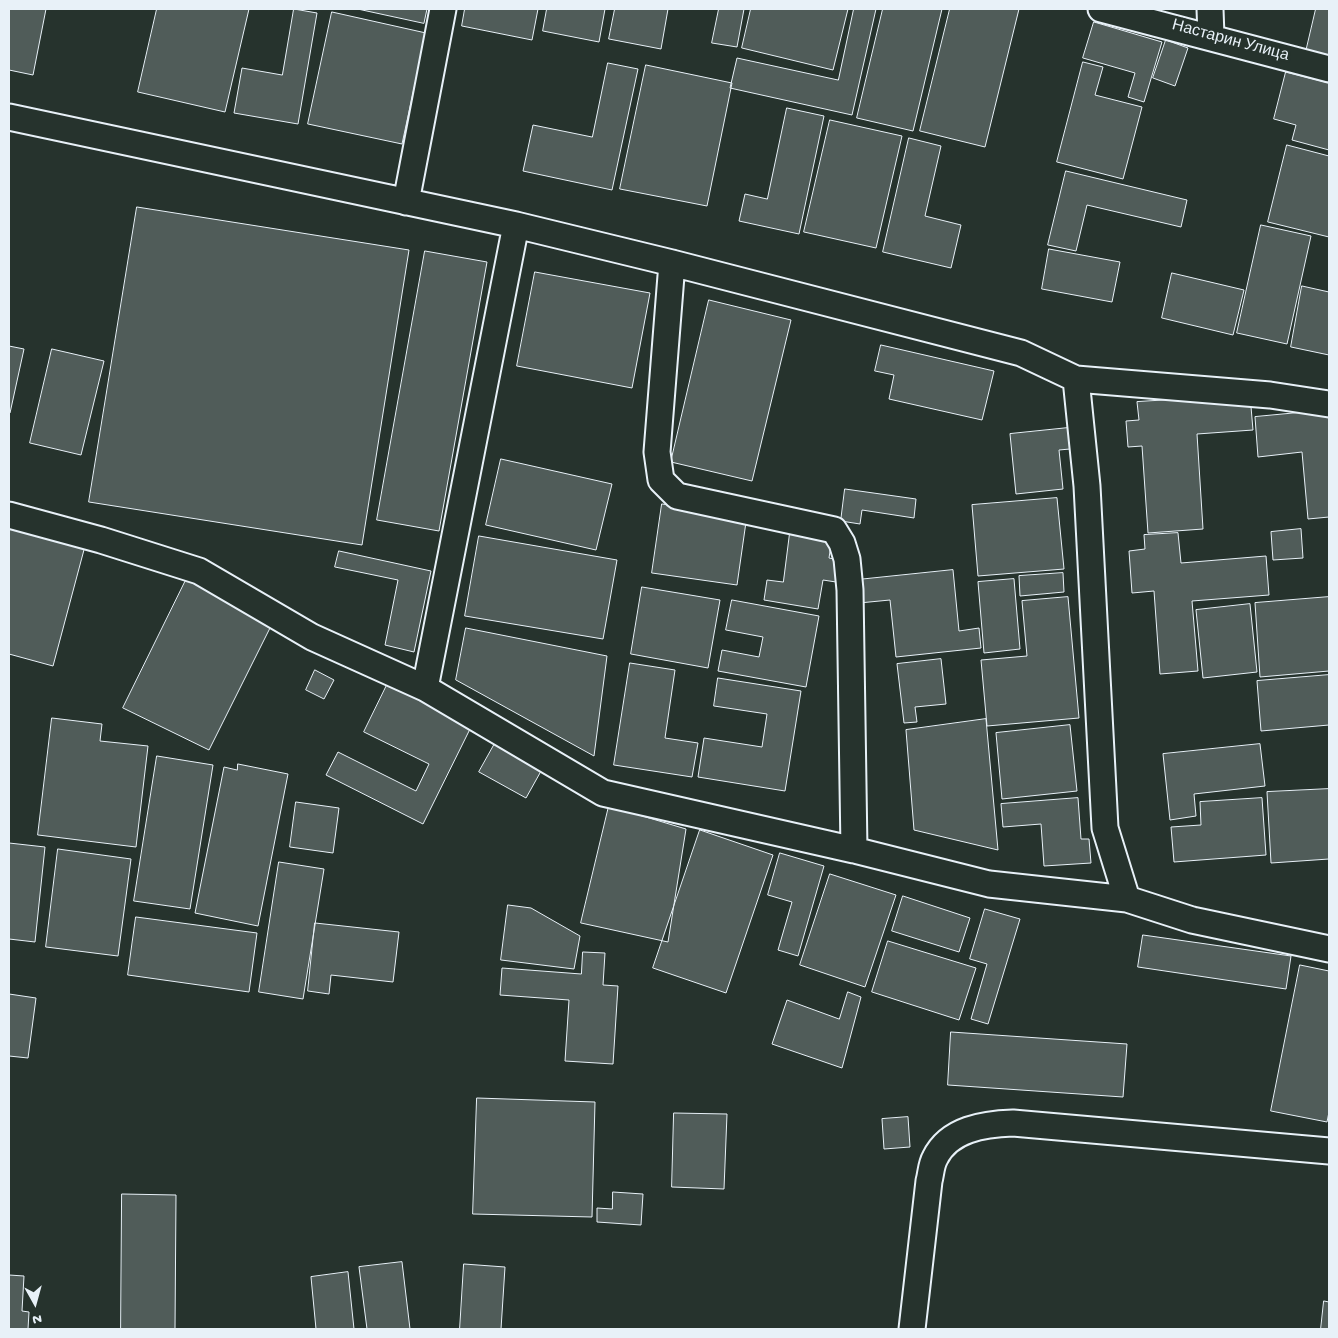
<!DOCTYPE html>
<html>
<head>
<meta charset="utf-8">
<style>
  body { margin:0 }
  #map { position:relative; width:1338px; height:1338px; overflow:hidden; background:#26332d; font-family:"Gochi Hand",sans-serif }
  canvas { display:block }
  .frame { position:absolute; inset:0; border:10px solid #e8f1f8; pointer-events:none }
  .north { position:absolute; left:10px; top:1278px; width:50px; height:50px; -webkit-text-stroke:4px #26332d; paint-order:stroke; rotate:173deg; font-size:14px; font-weight:700; line-height:20px; text-align:center; color:#e8f1f8 }
  .north::after { content:''; display:block; margin:auto; width:18px; height:22px; background:#e8f1f8; clip-path:polygon(50% 0,100% 100%,50% 72%,0 100%) }
</style>
</head>
<body>
<div id="map">
<canvas width="1338" height="1338"></canvas>
<div class="frame"></div>
<div class="north">N</div>
</div>
<script>
const g = document.querySelector('canvas').getContext('2d');
g.lineJoin = 'round';
function fill(path, color) {
  g.fillStyle = color;
  g.fill(path, 'evenodd');
}
function stroke(path, color, width, dash) {
  g.strokeStyle = color;
  g.lineWidth = width;
  g.lineCap = dash ? 'butt' : 'round';
  g.setLineDash(dash || []);
  g.stroke(path);
}
function write(font, color, halo, rows, align = 'center') {
  g.font = font + ' "Gochi Hand",sans-serif';
  g.lineWidth = 5;
  g.setLineDash([]);
  g.textBaseline = 'middle';
  g.strokeStyle = halo;
  g.fillStyle = color;
  for (const [text, x, y, turn = 0] of rows) {
    g.save();
    g.translate(x, y);
    g.rotate((+turn || 0) * Math.PI / 180);
    g.textAlign = isNaN(turn) ? turn : align;
    if (halo) g.strokeText(text, 0, 0);
    g.fillText(text, 0, 0);
    g.restore();
  }
}
const building = new Path2D(`
  M9,9H46L33,75L9,70Z
  M157,9H249L225,112L138,92Z
  M294,9L317,13L298,124L234,113L242,68L282,75Z
  M358,9H427L424,23Z
  M465,9H538L532,40L462,26Z
  M547,9H605L599,42L543,31Z
  M615,9H668L661,49L609,39Z
  M719,9H744L737,47L712,43Z
  M751,9H848L833,70L742,48Z
  M854,9H876L852,115L730,88L737,58L838,80Z
  M883,9H942L913,131L857,118Z
  M950,9H1019L985,147L920,131Z
  M1316,9H1329V62L1305,56Z
  M332,12L426,33L402,144L308,124Z
  M1094,22L1162,42L1144,102L1128,97L1135,73L1083,58Z
  M1166,40L1188,48L1175,86L1153,78Z
  M1083,62L1103,67L1095,95L1142,107L1123,179L1057,162Z
  M608,63L638,69L612,190L523,171L533,125L592,137Z
  M646,65L732,83L707,206L620,189Z
  M1286,72L1329,83V150L1292,140L1296,125L1274,119Z
  M787,108L824,116L799,234L739,221L745,194L767,199Z
  M830,120L902,136L876,248L804,232Z
  M909,138L941,146L925,216L961,225L951,268L883,252Z
  M1287,145L1329,156V237L1268,222Z
  M1066,171L1187,200L1181,227L1087,205L1076,251L1048,245Z
  M137,207L409,250L362,545L89,502Z
  M1261,225L1311,236L1287,344L1237,333Z
  M1049,249L1120,262L1112,302L1042,289Z
  M425,251L487,262L439,531L377,520Z
  M535,272L650,293L632,388L517,366Z
  M1172,273L1244,290L1233,335L1162,318Z
  M1302,286L1329,292V355L1291,347Z
  M709,300L791,320L752,481L671,462Z
  M881,345L994,371L982,420L889,399L894,375L875,371Z
  M9,346L24,349L10,413H9Z
  M52,349L104,361L81,455L30,443Z
  M1250,395L1253,430L1197,434L1203,529L1148,533L1142,446L1128,447L1126,421L1139,420L1137,402Z
  M1329,410V517L1308,519L1302,452L1258,457L1255,417Z
  M1068,428L1070,449L1059,450L1063,489L1016,494L1010,434Z
  M501,459L612,484L596,550L486,525Z
  M845,489L916,499L914,518L862,510L860,524L841,521Z
  M1057,498L1064,569L978,576L972,505Z
  M662,504L747,515L737,585L652,573Z
  M791,525L833,532L829,558L840,560L836,582L823,580L818,609L764,600L767,580L783,582Z
  M9,526L85,546L53,666L9,654Z
  M1301,529L1303,558L1273,560L1271,532Z
  M1178,533L1181,563L1266,556L1269,595L1192,601L1198,671L1160,674L1154,591L1132,593L1129,551L1145,549L1144,535Z
  M479,536L617,560L603,639L465,616Z
  M339,551L431,571L414,652L385,645L398,580L335,567Z
  M953,570L959,631L979,628L981,648L896,657L890,600L859,603L857,580Z
  M1063,573L1064,592L1020,596L1019,576Z
  M187,578L274,620L209,750L123,708Z
  M1014,579L1020,649L984,653L978,582Z
  M642,587L720,600L708,668L631,654Z
  M1068,597L1079,718L987,726L981,660L1027,656L1022,601Z
  M1329,597V671L1260,677L1255,603Z
  M732,600L819,616L806,687L718,671L722,650L759,657L763,637L726,630Z
  M1250,604L1257,672L1203,678L1196,610Z
  M466,628L607,656L594,756L456,680Z
  M941,659L946,704L915,707L917,722L904,723L897,664Z
  M630,663L675,670L665,738L698,743L692,777L614,765Z
  M315,670L334,680L324,699L306,690Z
  M1329,675V725L1261,731L1257,681Z
  M718,678L801,691L785,791L698,777L704,738L762,747L767,714L714,706Z
  M388,683L472,725L423,824L326,775L338,752L416,791L429,764L364,732Z
  M52,718L102,724L100,741L148,746L136,847L38,835Z
  M986,719L998,850L914,830L906,730Z
  M1070,725L1077,791L1002,799L996,733Z
  M498,738L545,764L526,798L479,772Z
  M1260,744L1265,786L1194,794L1196,816L1170,820L1163,754Z
  M157,756L213,765L190,909L134,901Z
  M238,764L288,774L258,926L195,913L224,767L237,770Z
  M1329,789V859L1271,863L1267,792Z
  M1078,798L1081,839H1089L1091,863L1044,866L1041,824L1003,827L1001,804Z
  M1262,798L1266,855L1174,862L1171,827L1201,825L1200,802Z
  M296,802L339,808L333,853L290,847Z
  M609,806L686,829L668,942L581,923Z
  M700,830L773,855L726,993L653,968Z
  M9,843L45,847L35,942L9,939Z
  M58,849L131,859L118,956L46,947Z
  M780,853L824,866L798,956L778,950L792,902L768,895Z
  M279,862L324,869L303,999L259,992Z
  M830,874L896,895L865,987L800,965Z
  M903,896L970,918L959,952L892,931Z
  M508,905L531,908L580,936L574,969L501,960Z
  M985,909L1020,919L988,1024L971,1019L987,964L970,959Z
  M136,917L257,933L249,992L128,975Z
  M315,923L399,932L393,982L331,975L329,994L308,991Z
  M1143,935L1291,956L1286,989L1138,967Z
  M888,941L976,968L959,1020L872,992Z
  M583,952L605,953L603,985L618,986L613,1064L565,1061L569,1000L500,995L502,968L581,974Z
  M1300,965L1329,971V1112L1327,1122L1271,1111Z
  M848,992L861,997L842,1068L772,1044L787,1000L839,1019Z
  M9,994L36,998L28,1058L9,1056Z
  M951,1032L1127,1044L1123,1097L948,1085Z
  M477,1098L595,1102L592,1217L473,1214Z
  M674,1113L727,1114L724,1189L672,1187Z
  M908,1117L910,1147L884,1149L882,1119Z
  M613,1192L643,1194L641,1225L597,1222V1208L612,1209Z
  M122,1194L176,1195L175,1329H121Z
  M402,1262L410,1329H367L359,1267Z
  M464,1264L505,1267L501,1329H460Z
  M348,1272L354,1329H316L311,1277Z
  M9,1275L24,1276L22,1311L29,1312L28,1329H9Z
  M1324,1301L1329,1302V1329H1321Z`);
const minor = new Path2D(`
  M1101,9L1329,69
  M1210,9L1211,36
  M9,117L516,225L672,263L1021,353L1076,379L1087,486L1105,828L1127,899L1192,920L1329,949
  M406,202L443,9
  M672,263L657,452L661,480L677,496L834,530L842,543L847,559L850,590L854,850
  M1076,379L1270,395L1329,404
  M9,515L101,540L199,571L312,637L425,688L603,793L854,850L989,884L1127,899
  M425,688L516,225
  M912,1329L929,1181C931,1174 931,1165 935,1158C949,1129 984,1124 1013,1123L1329,1151`);
const streetNames = [
  ["Настарин Улица",1230,42,15]
];
fill(building, '#505c59');
stroke(building, '#e8f1f8', 1);
stroke(minor, '#e8f1f8', 29);
stroke(minor, '#26332d', 25);
write('16px', '#e8f1f8', '#26332d', streetNames);
</script>
</body>
</html>
